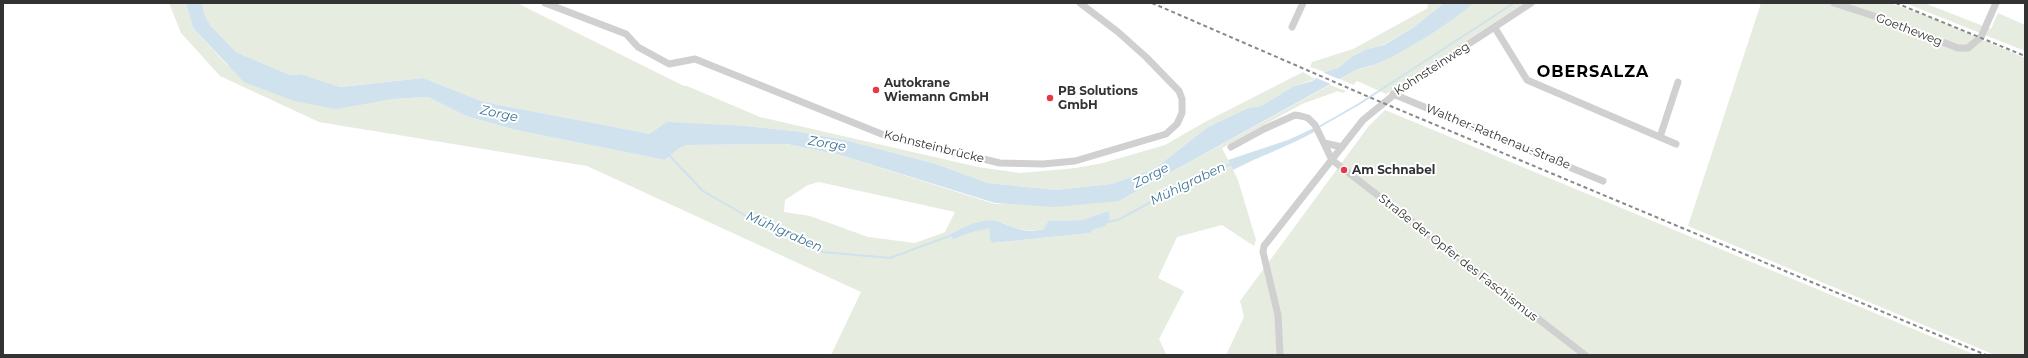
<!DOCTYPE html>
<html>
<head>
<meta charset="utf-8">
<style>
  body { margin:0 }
  #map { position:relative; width:2028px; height:358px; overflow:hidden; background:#fff; font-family:Montserrat,sans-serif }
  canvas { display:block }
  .frame { position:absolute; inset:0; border:4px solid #333; pointer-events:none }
</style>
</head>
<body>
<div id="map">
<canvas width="2028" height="358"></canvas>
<div class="frame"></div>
</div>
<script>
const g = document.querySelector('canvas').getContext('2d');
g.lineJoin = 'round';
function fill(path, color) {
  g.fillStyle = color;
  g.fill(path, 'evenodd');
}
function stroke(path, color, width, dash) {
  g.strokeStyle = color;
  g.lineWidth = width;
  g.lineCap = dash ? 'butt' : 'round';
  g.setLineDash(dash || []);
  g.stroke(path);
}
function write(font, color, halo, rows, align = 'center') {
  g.font = font + ' Montserrat,sans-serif';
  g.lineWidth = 4;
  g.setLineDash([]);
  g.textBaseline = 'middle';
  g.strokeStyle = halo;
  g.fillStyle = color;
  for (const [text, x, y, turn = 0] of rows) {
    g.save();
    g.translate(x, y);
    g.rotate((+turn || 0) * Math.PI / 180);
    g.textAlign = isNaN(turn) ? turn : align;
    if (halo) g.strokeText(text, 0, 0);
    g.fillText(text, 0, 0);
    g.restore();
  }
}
const green = new Path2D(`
  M169,3H186L193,28L227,65L392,99L428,97L466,116L516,130L665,160L678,149L686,145L787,144L840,155L995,204L1119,201L1330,85L1346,91L1343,93L1338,91L1302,104L1222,148L1238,180L1256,240L1254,246L1222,225L1177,237L1158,278L1184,291L1159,339L1166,354L1168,355H831L861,292L587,166L319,122L220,76L181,33ZM819,182L955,212L945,232L915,243L868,237L810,216L784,212L785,200L808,185ZM1109,211L1110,217L1106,226L1092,230L1090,233L994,243L990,240L989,227L969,233L953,240L950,234C961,228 983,220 995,221C1000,221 1006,225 1010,226C1021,231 1032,231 1044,229L1048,221L1082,220Z
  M202,3H517L684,86H687L760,117L978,167L1020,173L1076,168L1103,163L1165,145L1205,122L1303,72L1315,79L1294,86L1261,106L1248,108L1208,127L1154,169L1111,184L1056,190L988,183L936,164L845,140L794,131L746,126L650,134L635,131L484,102L423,78L340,87L301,74L290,75L236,52L211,26L205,16Z
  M1427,3H1444L1414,27L1383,45L1367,49L1353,56L1338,68L1325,72L1310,67L1312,62L1353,49L1428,8Z
  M1473,3H1524L1386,94L1357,81L1353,85L1340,79L1356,70L1372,66L1386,59L1438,29Z
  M1761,3H1890L1932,18L2025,58V355H1995L1688,226Z
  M1905,3H1924L1991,29L1998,13L2025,25V51Z
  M1385,110L1976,355H1226L1244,317L1240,301L1368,127Z`);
const water = new Path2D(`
  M186,3H202L205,16L211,26L236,52L290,75L301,74L340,87L423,78L484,102L635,131L650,134L667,122L746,126L794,131L845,140L936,164L988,183L1056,190L1111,184L1154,169L1208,127L1248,108L1261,106L1294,86L1312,81L1325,72L1338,68L1353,56L1367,49L1384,45L1414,27L1444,3H1473C1453,22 1399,55 1374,65C1368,67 1361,68 1356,70L1119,201L1054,207L995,203L840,155L787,144L686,145L678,149L665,160L516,130L466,116L428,97L392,99L336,109L294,101L244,82L193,28Z
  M1314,128L1316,131C1289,146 1260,156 1233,170L1228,160L1288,140Z
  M1109,211L1110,217L1106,226L1092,230L1090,233L993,243L990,240L989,228L969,233L953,240L950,234C963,228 980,218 995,221C1000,221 1005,225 1010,226C1021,231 1032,232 1044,229L1048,221L1082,220Z`);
const pier = new Path2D(`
  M1322,72L1341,80L1333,85L1314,77Z`);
const stream = new Path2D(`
  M1317,128L1359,104L1514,3
  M669,155L703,191L762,225L823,252L890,258L952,235
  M1106,222L1118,220L1206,172L1232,164`);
const minor = new Path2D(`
  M545,3L626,34L638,47L669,64L695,59L884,135L1000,163L1043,164L1075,161L1166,134L1177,124L1182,113V99L1179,91L1146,57L1118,32L1080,3
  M1834,3L1880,18L1958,48H1968L1981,37L1996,3
  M1292,27L1303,3
  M1495,28L1527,80L1676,144
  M1393,94L1603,181
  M1660,137L1678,82
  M1324,143L1342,147
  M1231,147L1264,129L1295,115L1301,116L1308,118L1315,125L1332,160L1585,355
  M1280,355L1278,315L1263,252L1264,246L1363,120L1406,85L1531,3`);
const rail = new Path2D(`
  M1152,3L1376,100L1986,355
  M1896,3L2025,56`);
const markers = [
  [876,90,4,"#e63946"],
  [1050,98,4,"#e63946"],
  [1344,170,4,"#e63946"]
];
const streetNames = [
  ["Goetheweg",1909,30,21],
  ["Kohnsteinweg",1432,69,-33],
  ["Walther-Rathenau-Straße",1498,137,22],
  ["Kohnsteinbrücke",934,147,14],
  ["Straße der Opfer des Faschismus",1458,258,38]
];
const poiNames = [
  ["Autokrane",884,83],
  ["Wiemann GmbH",884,97],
  ["PB Solutions",1058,91],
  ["GmbH",1058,105],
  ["Am Schnabel",1352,170]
];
const waterNames = [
  ["Zorge",499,114,12],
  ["Zorge",827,144,10],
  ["Zorge",1151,176,-28],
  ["Mühlgraben",1188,184,-26],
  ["Mühlgraben",784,232,24]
];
const districtNames = [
  ["OBERSALZA",1593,72]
];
fill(green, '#e6ecdf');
fill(water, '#cfe2ee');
fill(pier, '#fff');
stroke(stream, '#cfe2ee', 2);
stroke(minor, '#d0d0d0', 7);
stroke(rail, '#888', 2, [4, 3]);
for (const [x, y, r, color] of markers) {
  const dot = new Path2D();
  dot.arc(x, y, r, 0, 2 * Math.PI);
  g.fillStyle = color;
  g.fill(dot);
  stroke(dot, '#fff', 1.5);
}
write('12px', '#333', '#fff', streetNames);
write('bold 12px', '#333', '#fff', poiNames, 'left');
write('italic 13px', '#3f7597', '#fff', waterNames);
g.letterSpacing = '1px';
write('bold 16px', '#000', '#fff', districtNames);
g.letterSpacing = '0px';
</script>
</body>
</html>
